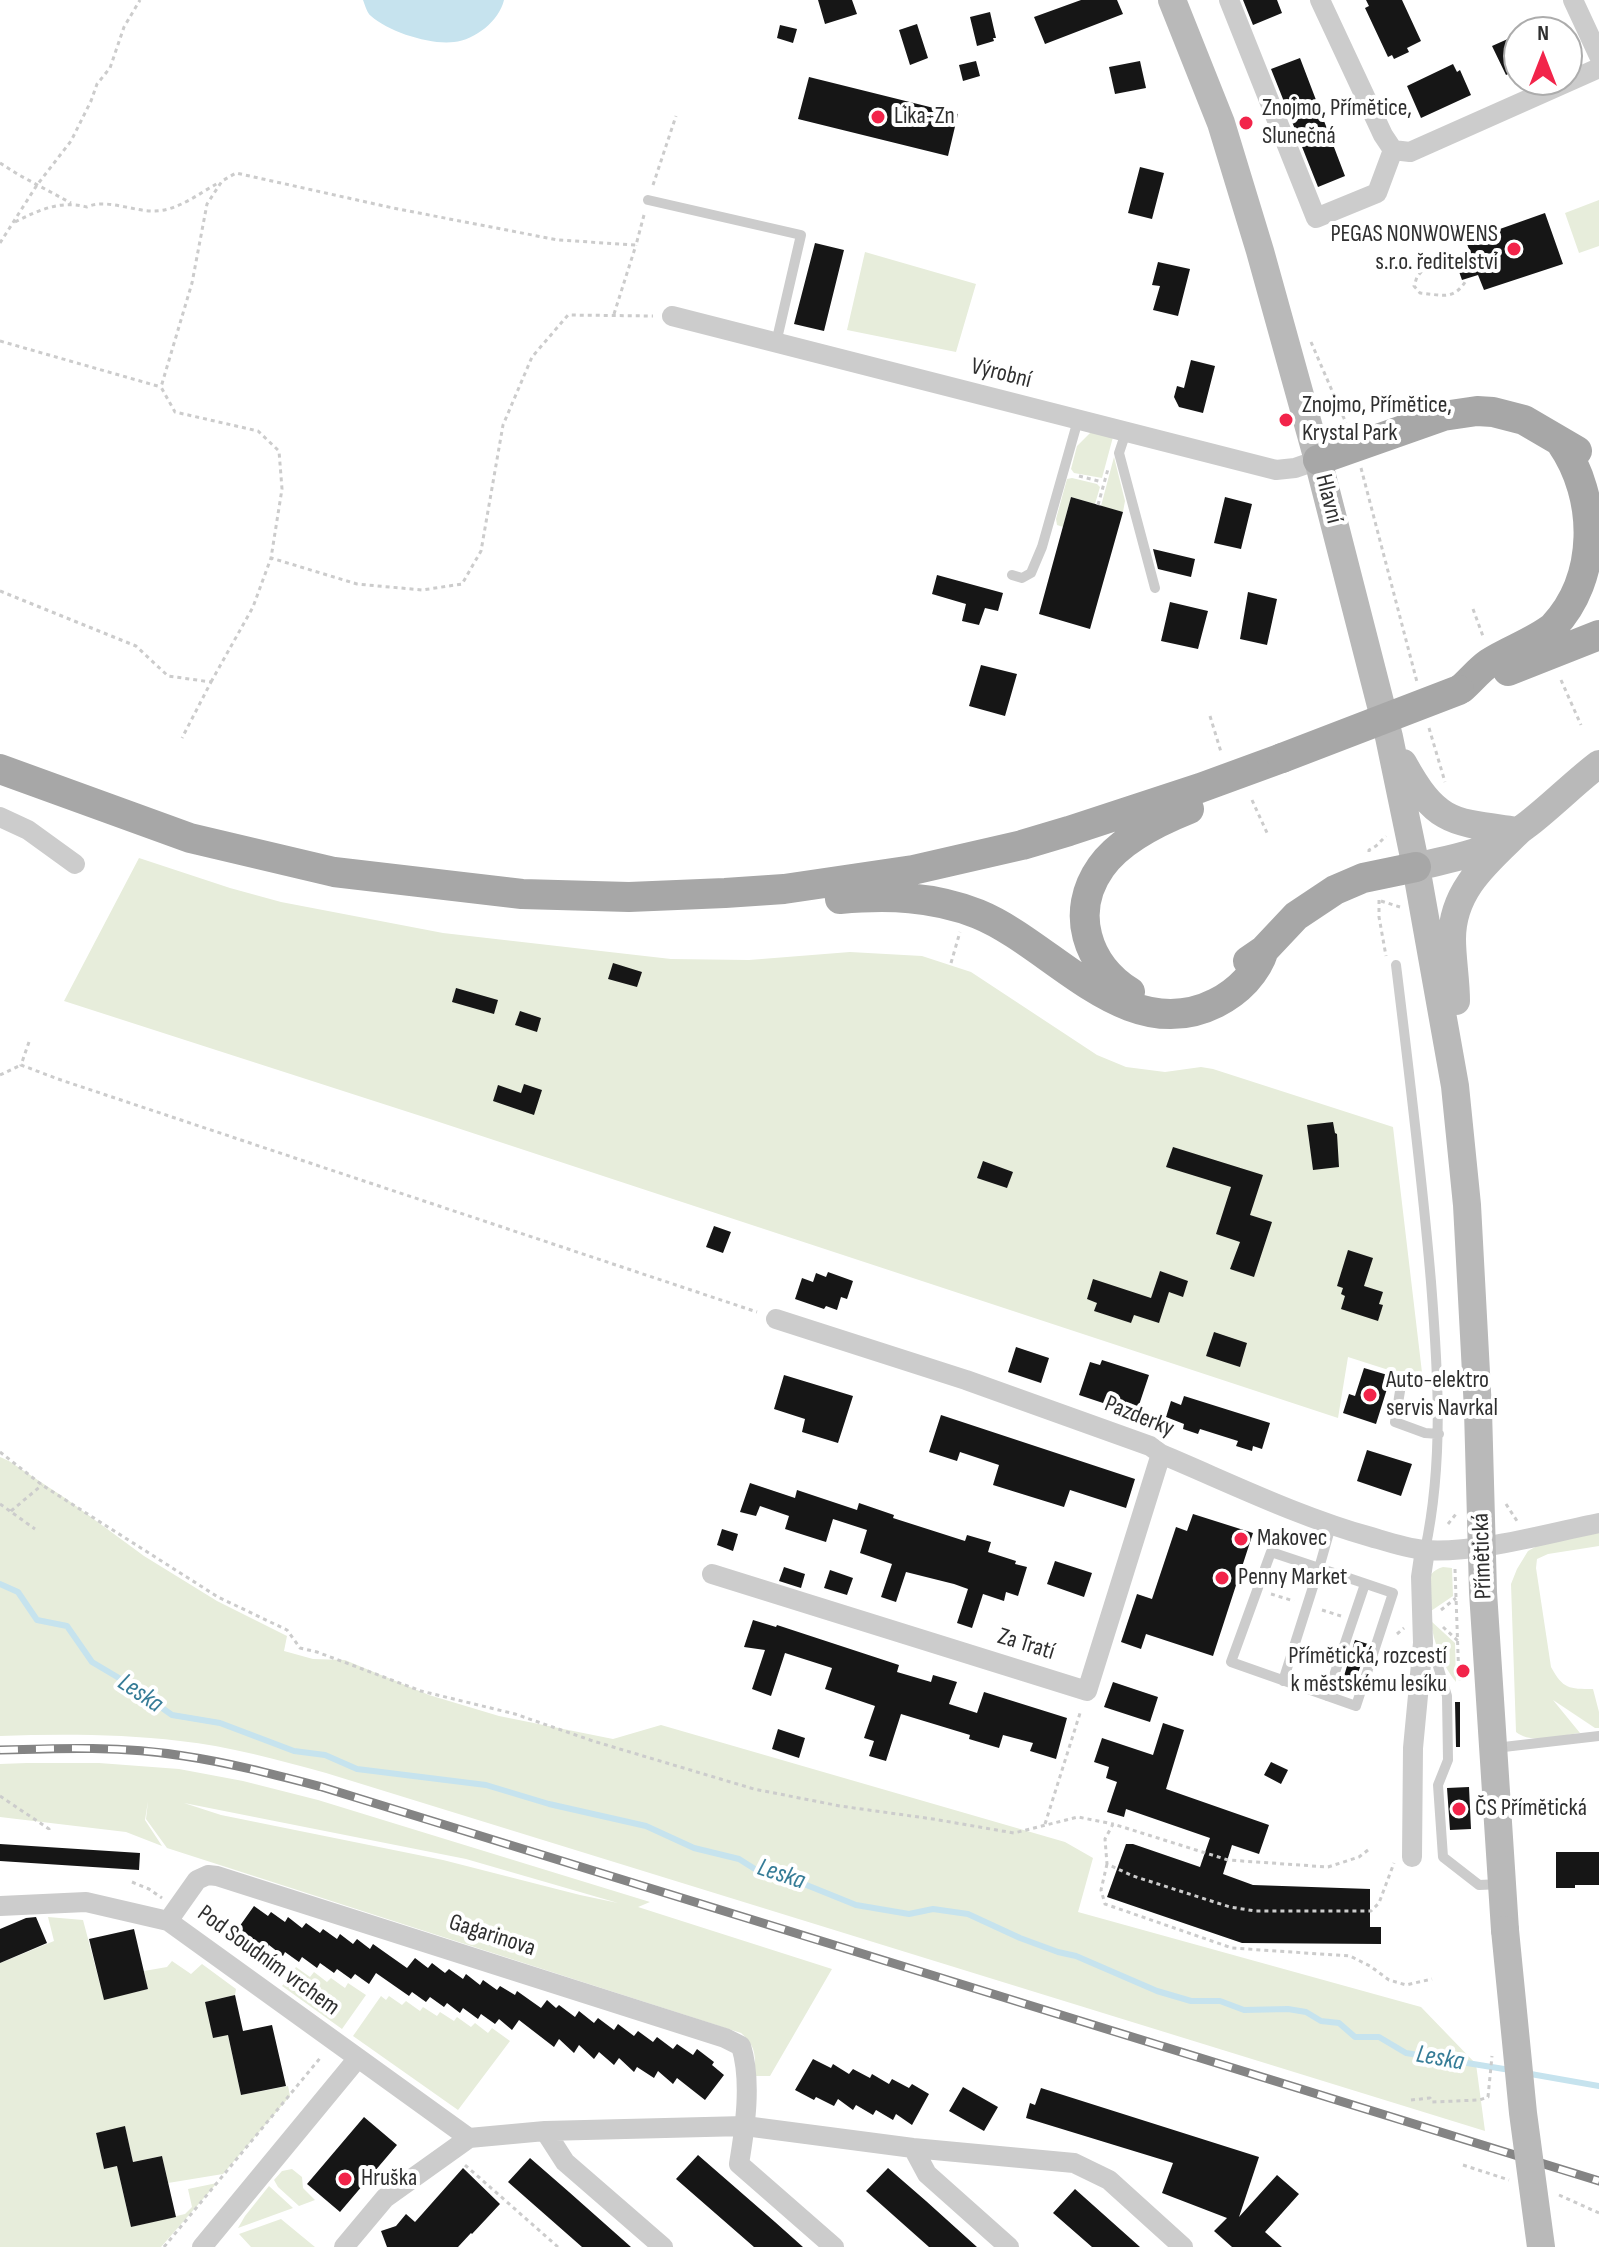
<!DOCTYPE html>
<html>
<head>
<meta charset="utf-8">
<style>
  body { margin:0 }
  #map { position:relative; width:1599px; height:2247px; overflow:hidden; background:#fff; font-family:"Sofia Sans Condensed",sans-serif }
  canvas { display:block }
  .north { position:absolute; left:1503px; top:16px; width:80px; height:80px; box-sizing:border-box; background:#fff; border:2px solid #acacac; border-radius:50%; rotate:0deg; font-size:22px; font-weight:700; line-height:32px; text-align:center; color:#2f2f2f }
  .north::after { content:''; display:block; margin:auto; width:28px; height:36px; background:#f2244a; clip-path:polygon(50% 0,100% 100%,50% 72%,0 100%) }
</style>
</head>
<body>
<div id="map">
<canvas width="1599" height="2247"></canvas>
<div class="north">N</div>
</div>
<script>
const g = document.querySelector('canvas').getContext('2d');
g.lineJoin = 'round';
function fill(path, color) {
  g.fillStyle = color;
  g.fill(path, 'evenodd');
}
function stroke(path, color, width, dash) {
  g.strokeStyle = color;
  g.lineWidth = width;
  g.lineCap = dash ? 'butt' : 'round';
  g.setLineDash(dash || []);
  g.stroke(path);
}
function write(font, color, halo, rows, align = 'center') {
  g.font = font + ' "Sofia Sans Condensed",sans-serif';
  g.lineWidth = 8;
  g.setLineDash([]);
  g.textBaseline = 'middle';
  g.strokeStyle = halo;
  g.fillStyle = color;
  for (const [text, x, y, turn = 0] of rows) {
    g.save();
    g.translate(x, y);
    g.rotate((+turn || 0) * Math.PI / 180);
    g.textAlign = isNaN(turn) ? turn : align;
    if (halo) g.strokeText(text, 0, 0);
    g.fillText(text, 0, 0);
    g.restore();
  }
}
const green = new Path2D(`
  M1599,200V246L1579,253L1565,213Z
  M865,252L976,284L956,352L847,330Z
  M1092,431L1113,437L1102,478L1074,473L1071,469L1077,446Z
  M1114,457L1125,501L1123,512L1101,506Z
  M1072,478L1097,484L1100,487L1095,504L1071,497L1063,527L1057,525L1056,519L1067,479Z
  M139,858L230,888L281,902L443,933L671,959L749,960L850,952L922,956L971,972L1097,1055L1126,1067L1165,1072L1201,1067L1213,1069L1393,1127L1423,1381L1348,1357L1338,1418L430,1119L64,1001Z
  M0,1457L9,1461L65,1498L144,1556L217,1601L287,1636L284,1651L313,1659L345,1660L429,1695L499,1716L613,1739L661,1725L1065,1842L1093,1858L1078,1912L1421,2007L1476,2064L1485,2131L326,1773C278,1760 229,1746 180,1741C120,1734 60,1734 0,1736Z
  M1599,1532V1546L1548,1554L1537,1559L1536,1568L1551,1667C1563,1689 1569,1689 1593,1689L1599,1712V1728H1595L1553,1700L1580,1733C1561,1735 1532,1745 1516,1732L1511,1584L1517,1569L1528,1551L1537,1546Z
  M1443,1567L1452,1568L1453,1596L1431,1611C1429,1593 1421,1573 1443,1567Z
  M1431,1621L1455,1643L1456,1682C1443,1666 1433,1642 1431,1621Z
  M27,1763H99L179,1769L243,1781L318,1800L650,1902L638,1907L832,1969L770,2076H755C755,2056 757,2047 741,2033L167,1848L146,1819L148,1801L145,1820L162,1846L126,1832L0,1817V1764ZM184,1803L466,1859L618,1903L580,1895L443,1860L221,1815Z
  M48,1917L83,1920L104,1999L148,1989L144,1971L167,1967L172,1961L191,1974L202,1964L236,1989L235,1995L205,2002L228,2035L241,2095L288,2086L290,2096L223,2174L168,2183L162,2156L133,2162L125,2127L96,2133L104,2169L117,2166L131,2227L185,2214L192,2207L188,2189L217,2183L161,2247H0V1963L54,1941Z
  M296,1967L310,1977L314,1972L327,1982L331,1978L345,1988L348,1983L366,1995L342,2029L282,1986Z
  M381,1996L386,2000L389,1996L402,2005L406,2001L420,2011L423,2007L437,2016L440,2012L454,2021L457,2017L471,2027L475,2023L488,2033L492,2028L510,2041L458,2110L353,2036Z
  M292,2169L302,2177L303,2188L315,2200L299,2206L278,2187L274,2180L282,2171Z
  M269,2186L293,2208L238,2228L245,2216Z
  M281,2219L315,2247H251L239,2234Z`);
const water = new Path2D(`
  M363,0H504C499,21 475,40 454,42C430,45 389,32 371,16C367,13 365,5 363,0Z`);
const stream = new Path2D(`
  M0,1584L18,1592L37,1620L67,1626L92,1662L124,1681L172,1715L220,1723L294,1751L325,1755L357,1769L486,1785L549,1804L646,1826L694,1848L739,1859L758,1871L787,1874L804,1884L856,1905L909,1914L933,1909L968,1914L1020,1938L1058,1952L1076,1956L1157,1991L1191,2001H1220L1244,2010L1288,2009L1306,2012L1321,2021L1339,2023L1355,2037H1379L1406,2053L1510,2070
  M1525,2073L1599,2086`);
const building = new Path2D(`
  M818,0H852L857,14L825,24Z
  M1081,0H1117L1123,14L1045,44L1034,17Z
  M1243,0H1277L1282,13L1253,25Z
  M1366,0H1402L1421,41L1407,48L1409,52L1394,59L1392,55L1388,57L1365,8L1369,6Z
  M990,12L996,38H993L994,41L977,46L970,17Z
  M917,24L928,58L910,65L899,30Z
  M780,25L797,29L793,43L777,38Z
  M1519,34V69L1506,75L1492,46Z
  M1300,58L1345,176L1318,187L1271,69Z
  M976,61L980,76L963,81L959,65Z
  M1140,61L1146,88L1115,94L1109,67Z
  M1453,64L1457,72L1460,70L1471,95L1421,118L1407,86Z
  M809,77L958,114L948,156L798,119Z
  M1140,167L1164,173L1152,219L1128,213Z
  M1545,213L1563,264L1484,290L1478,275L1462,280L1456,263L1472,258L1466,241Z
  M815,243L844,250L824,331L794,324Z
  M1158,262L1190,269L1178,316L1153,310L1160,286L1152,285Z
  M1191,360L1215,366L1203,413L1179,407L1174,397L1177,386L1184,388Z
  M1071,497L1123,512L1090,629L1039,614Z
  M1225,497L1252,504L1241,549L1214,543Z
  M1153,549L1195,559L1191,577L1158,569Z
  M937,575L1003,593L998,611L985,608L979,625L962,621L966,604L932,594Z
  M1248,592L1277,599L1267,645L1240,639Z
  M1170,602L1208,611L1198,649L1161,641Z
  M981,665L1017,674L1005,716L969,706Z
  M613,963L642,972L637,987L608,979Z
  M456,988L498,1000L494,1014L452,1002Z
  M520,1011L541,1018L537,1032L515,1025Z
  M524,1084L542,1090L534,1115L493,1101L498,1085L521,1093Z
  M1333,1122L1335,1133L1337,1134L1339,1167L1313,1170L1307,1125Z
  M1173,1147L1263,1175L1250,1215L1272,1222L1254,1277L1230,1269L1240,1242L1216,1234L1231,1187L1166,1167Z
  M983,1161L1013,1172L1007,1188L977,1178Z
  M714,1226L731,1232L723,1253L706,1247Z
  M1348,1250L1373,1258L1364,1286L1383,1292L1379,1304L1383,1305L1378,1321L1341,1309L1345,1296L1341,1294L1343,1288L1337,1286Z
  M1160,1271L1188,1281L1183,1297L1169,1292L1159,1323L1134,1315L1131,1323L1094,1311L1097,1303L1087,1299L1093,1279L1151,1298Z
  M828,1272L853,1281L847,1299L841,1297L837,1310L826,1306L824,1309L795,1299L802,1278L813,1282L816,1273L826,1277Z
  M1214,1332L1247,1343L1240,1367L1206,1356Z
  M1016,1347L1049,1358L1041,1383L1008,1372Z
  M1102,1360L1149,1375L1136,1414L1079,1395L1090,1362L1100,1365Z
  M1364,1368L1391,1376L1376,1424L1343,1413L1349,1394L1355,1396Z
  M784,1375L853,1396L838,1443L802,1432L805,1419L774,1409Z
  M1184,1396L1270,1423L1262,1449L1253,1446L1252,1451L1236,1446L1238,1441L1200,1429L1198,1434L1183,1429L1184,1424L1166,1417L1171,1401L1181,1405Z
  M941,1415L1135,1479L1126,1508L1070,1490L1064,1507L993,1485L999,1465L960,1452L957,1461L929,1452Z
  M1367,1450L1412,1464L1401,1496L1357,1481Z
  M750,1483L795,1498L797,1490L857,1510L859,1503L894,1515L893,1518L965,1541L967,1535L991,1542L988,1552L1016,1561L1015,1564L1027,1567L1018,1596L1006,1592L1004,1601L983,1594L972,1628L957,1623L968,1589L954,1584L906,1572L896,1602L881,1597L892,1564L860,1553L867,1530L833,1519L826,1542L785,1529L789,1516L760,1506L756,1516L740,1512Z
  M1193,1514L1253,1533L1213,1656L1146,1634L1141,1649L1121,1642L1137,1594L1152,1599L1176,1527L1187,1531Z
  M722,1529L738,1534L733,1551L717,1545Z
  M1055,1561L1092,1573L1084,1597L1047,1584Z
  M784,1567L805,1574L801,1588L779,1581Z
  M830,1570L853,1578L847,1595L824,1588Z
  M753,1620L776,1627L777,1625L899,1665L897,1672L931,1682L933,1675L957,1682L949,1704L977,1713L984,1692L1067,1718L1056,1759L1030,1751L1033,1743L1003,1735L999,1748L969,1739L970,1735L901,1714L886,1761L869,1756L874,1741L864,1738L875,1706L825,1689L832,1668L785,1653L771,1696L752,1689L765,1650L744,1647Z
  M1355,1640L1368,1644L1356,1679L1344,1676Z
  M1113,1682L1158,1697L1150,1722L1104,1707Z
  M1455,1702H1460V1747H1456Z
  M1163,1723L1184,1730L1166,1789L1269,1825L1259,1854L1232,1845L1223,1874L1253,1885L1370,1889V1927H1381V1944L1242,1943L1107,1897L1126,1844H1133L1200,1867L1210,1838L1126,1809L1124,1817L1107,1812L1117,1782L1106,1778L1109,1767L1094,1762L1102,1738L1153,1755Z
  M778,1729L805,1738L799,1758L772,1749Z
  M1271,1762L1288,1770L1281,1784L1264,1775Z
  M1469,1787L1471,1829L1450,1830L1447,1788Z
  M0,1844L140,1853L139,1870L0,1861Z
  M1556,1852H1599V1885H1575V1888H1556Z
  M254,1906L268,1916L271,1912L285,1922L288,1917L302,1928L306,1923L320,1933L323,1929L337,1939L340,1934L353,1944L357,1939L370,1949L373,1944L407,1968L415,1958L428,1968L432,1963L445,1973L449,1969L463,1979L466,1974L480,1985L483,1980L497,1990L500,1986L515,1995L517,1991L541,2008L547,2000L556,2008L559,2005L575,2017L579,2011L594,2023L598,2018L614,2030L618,2024L634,2036L638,2031L653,2042L657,2037L673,2049L677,2044L693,2055L697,2049L714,2062L712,2065L724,2075L705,2100L677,2078L673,2084L658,2071L654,2078L637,2067L634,2072L619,2058L614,2065L599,2052L594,2059L579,2045L574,2053L559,2039L554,2047L519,2020L512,2030L499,2019L495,2024L481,2014L478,2019L463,2008L460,2013L447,2003L444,2007L430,1997L426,2002L412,1992L409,1996L376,1973L369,1984L355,1974L351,1979L337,1969L334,1973L320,1963L317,1968L302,1957L299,1962L285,1952L283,1956L269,1945L266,1950L252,1940L249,1944L234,1934Z
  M36,1917L47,1943L0,1963V1929L26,1918Z
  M134,1929L148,1989L104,2000L89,1939Z
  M235,1995L243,2031L272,2025L286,2086L241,2095L228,2035L213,2038L205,2002Z
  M813,2059L831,2068L833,2064L849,2074L853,2069L870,2078L872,2074L889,2084L892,2079L909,2088L912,2084L929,2094L912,2125L896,2114L893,2120L876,2110L873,2115L856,2105L853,2110L838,2099L834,2106L816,2097L814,2100L795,2090Z
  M963,2087L998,2107L984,2131L949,2111Z
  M1041,2088L1259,2157L1239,2217L1277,2175L1299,2194L1265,2232L1282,2247H1232L1214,2231L1227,2218L1162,2193L1173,2163L1026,2118L1030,2103L1035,2105Z
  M364,2117L397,2145L340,2212L307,2184Z
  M125,2126L133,2162L162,2156L176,2217L131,2227L117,2166L104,2169L96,2133Z
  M698,2155L775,2222L803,2247H754L676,2179Z
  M530,2158L569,2192L631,2247H582L508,2182Z
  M463,2168L500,2204L472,2234L471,2233L458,2247H387L381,2231L396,2226L406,2214L415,2222Z
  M888,2168L926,2201L977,2247H929L866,2191Z
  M1075,2189L1140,2247H1092L1053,2213Z`);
const path = new Path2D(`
  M0,163L19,175L71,203
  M653,185L676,116
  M644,215L636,245L558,240L393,208L236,173L222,181L207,204L192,283L161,387L175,412L258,431L279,451L282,489L271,558L357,584L422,590L462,584L481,551L503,425L532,357L568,315L653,316
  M15,222C39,210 60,200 87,207C107,198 134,212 155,211C177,211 200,193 218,183
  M0,243L37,185L71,141L91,101L97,84L110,68L124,27L140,0
  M1461,262L1445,256H1434L1417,277L1414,286L1420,293C1443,295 1454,301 1467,279
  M614,314L636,245
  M0,341L161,387
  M1311,342L1346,423
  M1361,468L1417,682
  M1079,476L1102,482
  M1098,505L1108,469
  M0,591L136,646L168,676L211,682L182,738
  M1473,609L1484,639
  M1561,680L1581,725
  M211,682L253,607L271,558
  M1210,716L1221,752
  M1429,728L1445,782
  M1252,800L1268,835
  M1369,852V850L1376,846L1386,836
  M1379,900V917L1386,956
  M1381,901L1400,907
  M951,963L960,932
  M29,1042L21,1065L58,1079L757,1312
  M0,1075L21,1065
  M0,1452L42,1485L218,1597L287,1630L300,1648L317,1652L421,1691L515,1714L593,1741L754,1789L840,1806L933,1819L1014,1833L1078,1817L1113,1824
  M0,1504L35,1529
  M1506,1504L1517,1521
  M11,1511L42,1485
  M1448,1524L1456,1514
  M1455,1569L1459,1681
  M1271,1594L1294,1601
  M1322,1610L1341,1616
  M1441,1610L1456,1598
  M1443,1627L1458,1641
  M1397,1634L1404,1628
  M0,1796L49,1829V1831
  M1045,1824L1081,1710
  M1368,1850L1359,1857L1328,1867L1228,1860L1113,1824L1105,1839L1107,1864L1133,1876L1230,1907L1255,1911H1371L1379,1903L1394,1863
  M1107,1864L1101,1890L1105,1904L1232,1948L1350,1956L1370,1966L1389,1980L1406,1985L1432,1979
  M132,1882L149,1889L162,1898
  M1411,2100L1430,2098L1432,2102L1479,2100L1488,2097L1492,2056
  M465,2165L558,2247
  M1463,2165L1509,2180
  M1559,2195L1599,2213
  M164,2247L321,2057`);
const lane = new Path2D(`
  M648,200L801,235L776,343
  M1126,432L1119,453L1155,588
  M1012,575L1022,578L1031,573L1042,547L1078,420
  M1396,965C1409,1071 1422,1176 1431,1282C1438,1371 1444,1461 1425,1550
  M1401,1385L1395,1422L1425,1433L1439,1434
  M1424,1644L1437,1663L1447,1696L1448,1760L1438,1785L1443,1857L1479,1885L1501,1884
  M1283,1681L1319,1568L1271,1552L1231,1662L1356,1706L1393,1593L1319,1568L1331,1526
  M1327,1696L1365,1584
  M1495,1748L1599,1736`);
const street = new Path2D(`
  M1229,0L1316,218L1377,193L1393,150
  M1320,0L1383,135L1393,150
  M1573,0L1599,56
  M1393,150L1410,152L1599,68
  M672,316L1276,470L1295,468L1318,460
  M0,817L28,830L75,864
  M776,1319L966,1380L1150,1446L1161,1454C1230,1483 1299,1517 1371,1537C1388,1542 1406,1548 1424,1550C1476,1554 1548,1533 1599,1523
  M712,1574L1087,1691L1161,1454
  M1412,1857L1413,1748L1423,1643L1421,1577L1425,1550
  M0,1906L86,1902L168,1921L469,2138
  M168,1921L197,1880L208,1875L217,1876L725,2038L741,2046C752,2081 745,2128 739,2164L834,2247
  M545,2131L565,2162L663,2247
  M913,2148L927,2174L1009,2247
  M202,2247L358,2058
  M344,2247L385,2198L469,2138L545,2131L745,2126L913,2148L1074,2163L1109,2180L1183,2247`);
const secondary = new Path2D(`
  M1172,0L1221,123L1260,251L1318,460L1389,737L1416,867L1455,1086L1467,1205L1478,1410L1483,1592L1505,1930
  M1403,763C1437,825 1453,822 1519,831
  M1416,867C1443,860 1470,856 1495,845C1529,830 1568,787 1599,764
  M1456,1001C1456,980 1452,959 1452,939C1452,890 1487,862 1519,831`);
const primary = new Path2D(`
  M1318,460L1443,416L1477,411L1493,412L1524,420L1577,451
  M1508,671L1599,635
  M1462,688C1471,680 1479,670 1489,663C1509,650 1534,642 1553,627C1599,578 1599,498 1561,443
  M0,769L190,838L334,872L522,894L629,897L725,893L784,889L913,870L1022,845L1069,831L1200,788L1282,758
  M840,899C887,895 933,896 978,914C1054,945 1127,1048 1216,1003C1238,992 1257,973 1264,950
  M1248,961L1264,950L1296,916L1335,890L1363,878L1416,867
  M1130,992C1087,965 1069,912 1101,867C1120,840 1159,821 1189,809`);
const rail = new Path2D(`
  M0,1750C61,1748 124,1746 184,1756C231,1763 276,1775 322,1787L1599,2181`);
const secondaryBridge = new Path2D(`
  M1505,1930L1523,2113L1541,2247`);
const primaryBridge = new Path2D(`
  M1282,758L1459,690`);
const markers = [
  [878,117,8,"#f2244a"],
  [1246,123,8,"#f2244a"],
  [1514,249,8,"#f2244a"],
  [1286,420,8,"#f2244a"],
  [1370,1395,8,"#f2244a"],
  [1241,1539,8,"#f2244a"],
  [1222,1578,8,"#f2244a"],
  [1463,1671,8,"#f2244a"],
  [1459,1809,8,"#f2244a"],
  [345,2179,8,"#f2244a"]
];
const poiNames = [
  ["Znojmo, Přímětice,",1262,109],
  ["Slunečná",1262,137],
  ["Lika-Zn",894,117],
  ["PEGAS NONWOWENS",1498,235,"right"],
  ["s.r.o. ředitelství",1498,263,"right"],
  ["Znojmo, Přímětice,",1302,406],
  ["Krystal Park",1302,434],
  ["Auto-elektro",1386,1381],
  ["servis Navrkal",1386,1409],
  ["Makovec",1257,1539],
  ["Penny Market",1238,1578],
  ["Přímětická, rozcestí",1447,1657,"right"],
  ["k městskému lesíku",1447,1685,"right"],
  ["ČS Přímětická",1475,1809],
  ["Hruška",361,2179]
];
const streetNames = [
  ["Výrobní",1001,374,14],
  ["Hlavní",1328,499,76],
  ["Pazderky",1139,1417,22],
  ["Přímětická",1483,1556,-92],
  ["Za Tratí",1026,1645,17],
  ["Gagarinova",492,1936,18],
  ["Pod Soudním vrchem",268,1961,36]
];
const waterNames = [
  ["Leska",140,1694,34],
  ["Leska",781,1875,18],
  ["Leska",1440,2059,10]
];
fill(green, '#e7eddb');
fill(water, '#c6e3ee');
stroke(stream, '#c6e3ee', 6);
fill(building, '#161616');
stroke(path, '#ccc', 3, [4, 4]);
stroke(lane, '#ccc', 10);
stroke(street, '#ccc', 20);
stroke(secondary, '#b9b9b9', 28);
stroke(primary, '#a7a7a7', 30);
stroke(rail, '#848484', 9);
stroke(rail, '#fff', 6, [18]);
stroke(secondaryBridge, '#b9b9b9', 28);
stroke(primaryBridge, '#a7a7a7', 30);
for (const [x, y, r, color] of markers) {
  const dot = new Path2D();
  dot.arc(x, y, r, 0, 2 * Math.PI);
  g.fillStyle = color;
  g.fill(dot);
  stroke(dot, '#fff', 3);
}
write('24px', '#2f2f2f', '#fff', poiNames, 'left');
write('24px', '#2f2f2f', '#fff', streetNames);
write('italic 26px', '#367c97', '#fff', waterNames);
</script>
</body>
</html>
